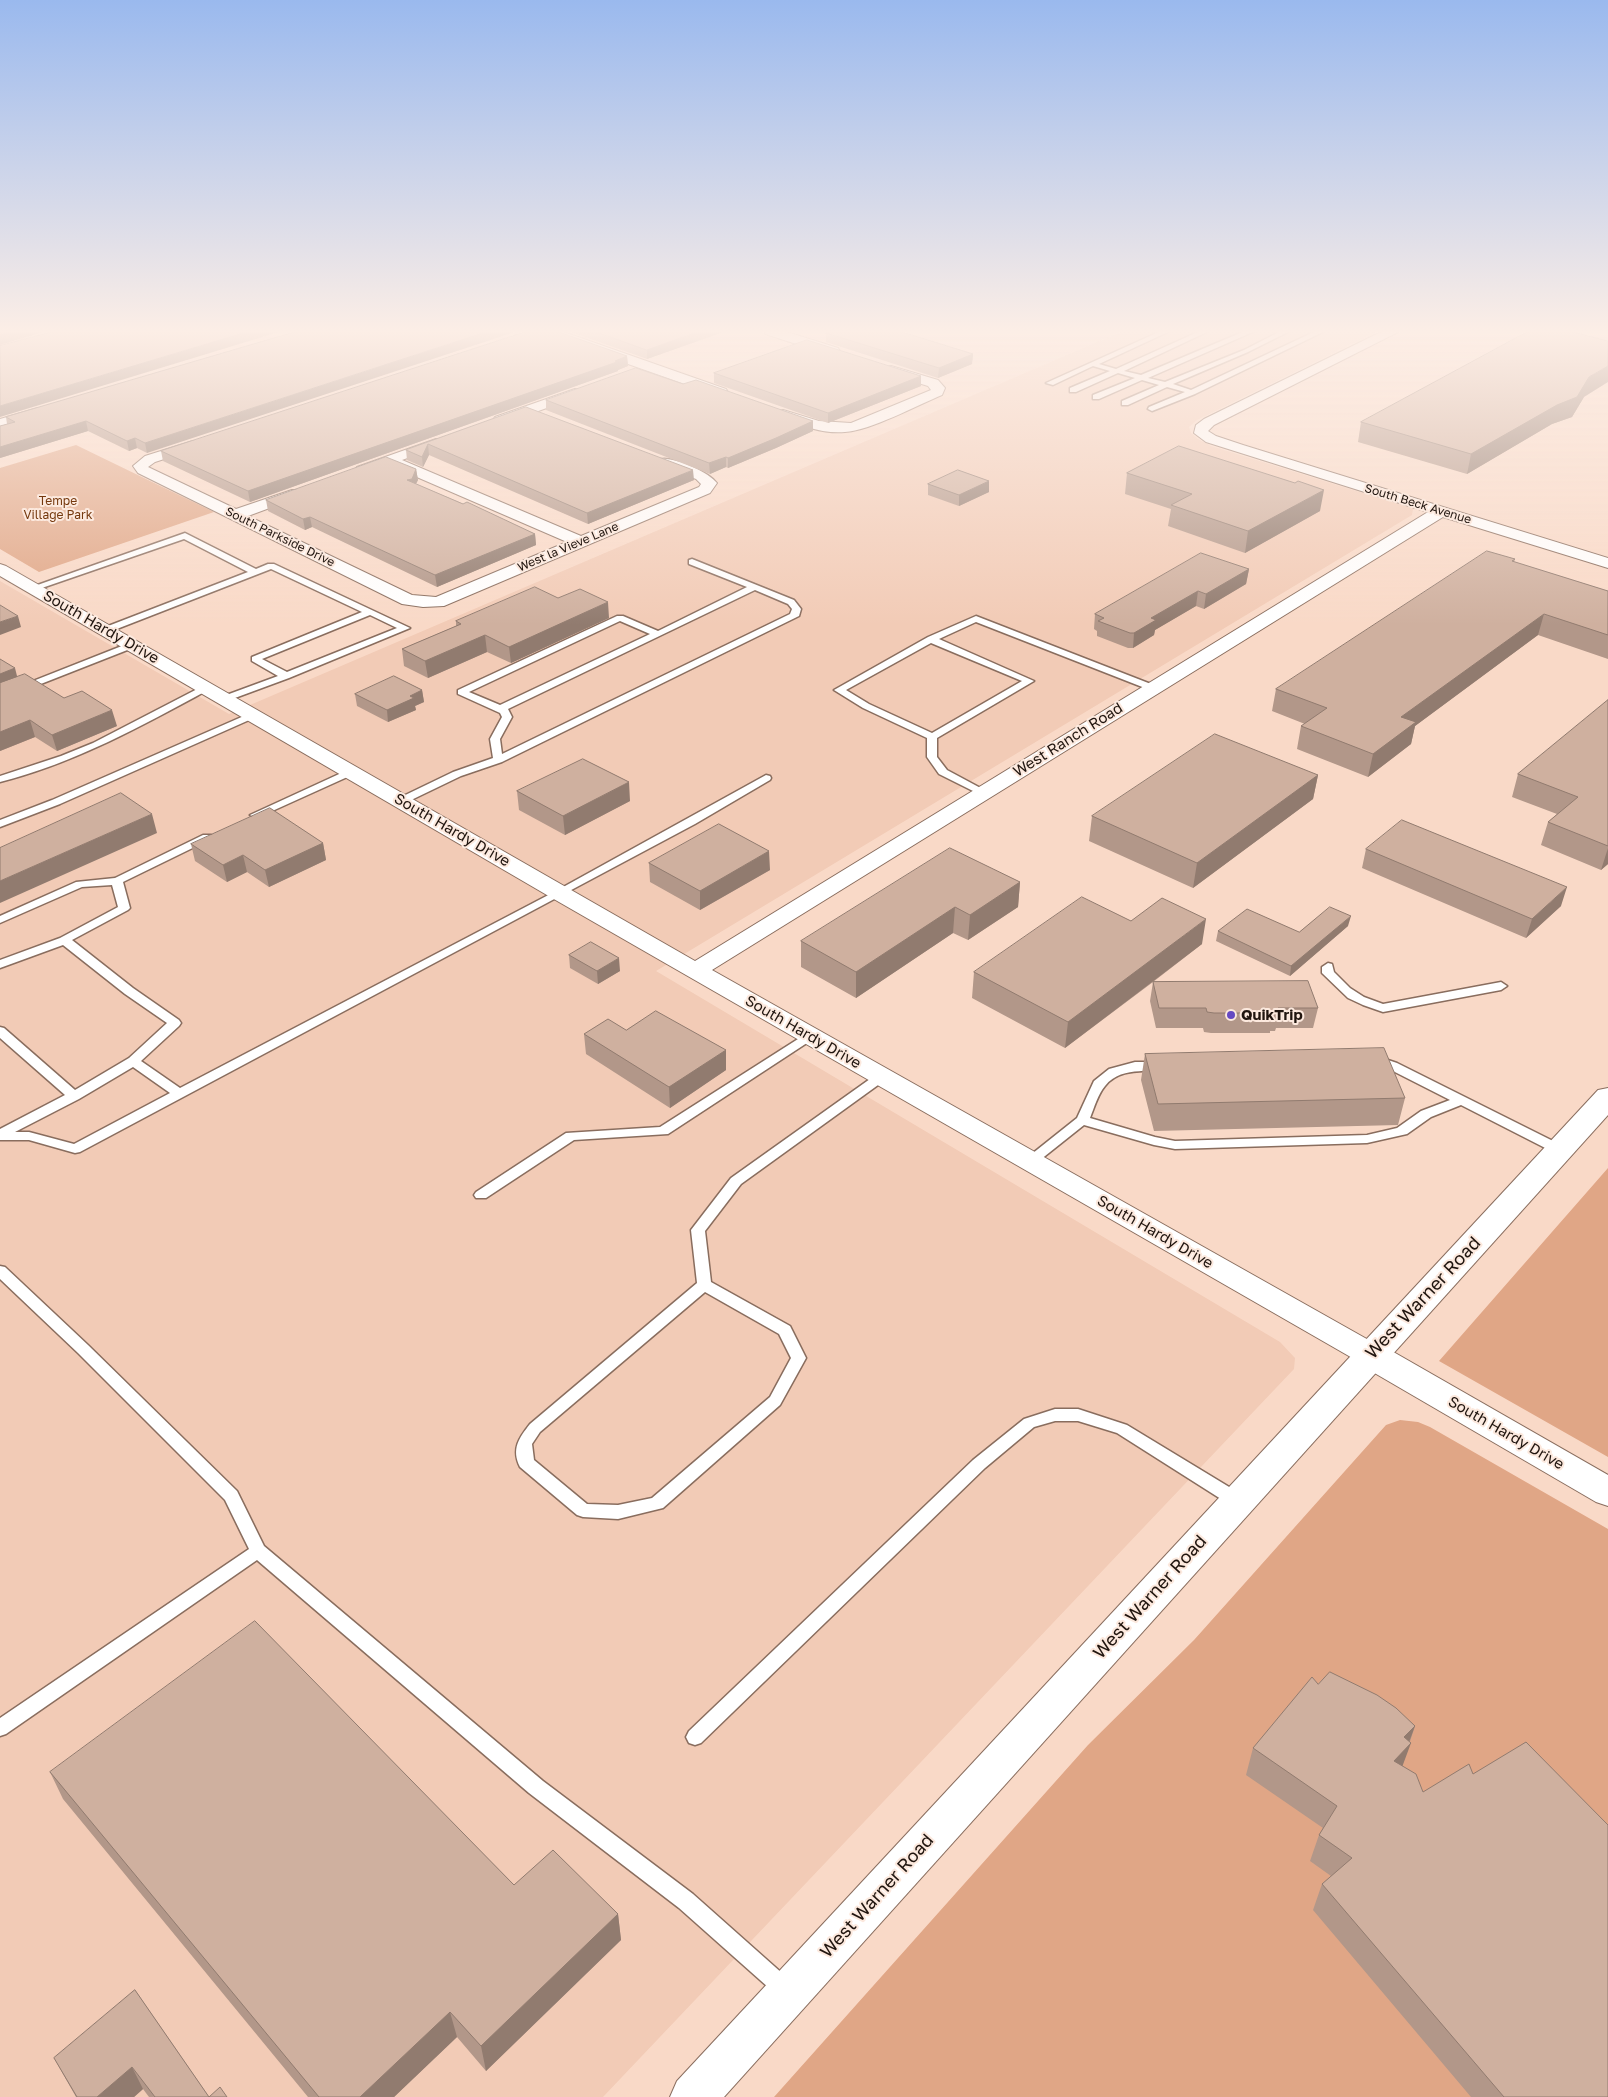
<!DOCTYPE html>
<html>
<head>
<meta charset="utf-8">
<style>
  body { margin:0 }
  canvas { display:block; background:#f9d9c7 }
</style>
</head>
<body>
<canvas width="1608" height="2097"></canvas>
<script>
const g = document.querySelector('canvas').getContext('2d');
g.lineJoin = 'round';
function fill(path, color) {
  g.fillStyle = color;
  g.fill(path, 'evenodd');
}
function stroke(path, color, width, dash) {
  g.strokeStyle = color;
  g.lineWidth = width;
  g.lineCap = dash ? 'butt' : 'round';
  g.setLineDash(dash || []);
  g.stroke(path);
}
function write(font, color, halo, rows, align = 'center') {
  g.font = font + ' "Golos Text",sans-serif';
  g.lineWidth = 4;
  g.setLineDash([]);
  g.textBaseline = 'middle';
  g.strokeStyle = halo;
  g.fillStyle = color;
  for (const [text, x, y, turn = 0] of rows) {
    g.save();
    g.translate(x, y);
    g.rotate((+turn || 0) * Math.PI / 180);
    g.textAlign = isNaN(turn) ? turn : align;
    if (halo) g.strokeText(text, 0, 0);
    g.fillText(text, 0, 0);
    g.restore();
  }
}
const built = new Path2D(`
  M1123,331H1378L1197,420L1189,427L1191,433L1198,439L1211,446L1408,507L1413,509L1412,515L656,971L1280,1342L1295,1358L1294,1369L603,2097H0V581L229,714Z`);
const green = new Path2D(`
  M76,445L214,512L39,572L0,549V468Z
  M1608,1168V1457L1439,1361Z
  M1400,1420L1418,1422L1430,1427L1608,1529V2097H774L1088,1745L1194,1640L1386,1425Z`);
const service = new Path2D(`
  M1161,331H1170L1099,364L1116,369L1200,331H1209L1124,371L1141,375L1245,331H1255L1148,378L1165,382L1244,350L1281,331H1290L1248,352L1173,384L1191,390L1316,331H1325L1195,394L1152,411L1148,409L1149,407L1185,392L1167,387L1128,405H1122V401L1159,385L1142,380L1099,399H1093V395L1135,378L1118,373L1076,392H1070V388L1110,371L1093,366L1053,385L1046,383Z
  M185,533L256,569L268,564H274L410,628L289,678L224,702L219,699L221,697L278,676L252,661V657L362,612L271,569L109,632H103V628L248,572L184,539L36,590H30L29,588ZM370,615L397,628L287,672L262,659Z
  M692,559L794,600L801,609L799,616L502,762L461,776L405,803H397L396,801L397,799L453,772L493,758L490,739L502,717L500,713L458,694V690L617,616H623L658,631L747,587L689,564V560ZM755,590L788,604L792,609L790,614L502,754L500,739L512,717L508,709ZM620,621L650,634L500,705L469,692Z
  M976,616L1156,686L1158,688L1153,691L1150,690L976,622L939,639L1034,681L937,738V757L947,770L988,792L983,795L979,794L939,774L927,757V738L863,708L834,690L928,637ZM931,643L1022,681L932,733L869,704L846,690Z
  M132,642L135,643V647L0,700V694Z
  M205,685L210,688L208,690C141,726 75,763 0,782V776L61,756L93,743Z
  M253,712L258,715L256,717L60,804L0,827V820L52,800Z
  M350,769L355,772L354,774L259,817L255,818L250,815Z
  M766,775L770,776L771,778L770,780L695,824L80,1152L75,1153L29,1140H0V1129L65,1095L0,1038V1027L4,1028L75,1090L129,1058L167,1023L125,994L63,945L0,968V960L60,938L118,907L112,885L82,887L0,923V916L76,882L115,878L203,835H211L212,837L211,839L123,882L130,908L128,910L72,940L133,988L179,1020L181,1023L179,1026L141,1061L180,1088L556,891ZM133,1067L170,1093L74,1144L29,1132H15L79,1099Z
  M1328,963L1332,964L1334,972L1350,988L1364,997L1383,1004L1501,982L1507,986L1501,990L1383,1012L1363,1005L1348,998L1322,973V967Z
  M809,1032L815,1036L813,1039L668,1134L574,1140L486,1198H476L474,1195L476,1192L566,1133L660,1127Z
  M1376,1056L1397,1063L1565,1147L1567,1150L1565,1153H1555L1461,1105L1431,1117L1407,1134L1367,1143L1175,1149L1154,1145L1084,1125L1035,1164H1025L1023,1161L1077,1118L1094,1081L1109,1069L1135,1062H1159L1165,1066C1158,1076 1123,1063 1105,1086C1098,1094 1094,1108 1090,1118L1155,1137L1175,1141L1367,1135L1397,1128L1421,1111L1450,1100L1389,1069L1372,1063L1370,1060L1372,1057Z
  M881,1073L887,1077L885,1080L741,1184L705,1231L711,1282L790,1326L806,1358L780,1405L663,1508L618,1519L583,1517L577,1515L520,1467C511,1449 519,1438 530,1424L697,1283L691,1230L731,1178L877,1074ZM705,1292L779,1334L791,1358L770,1397L652,1498L618,1505L587,1504L534,1460L532,1444L540,1432Z
  M0,1266L5,1267L88,1345L237,1491L264,1546L543,1781L693,1894L792,1982L795,1989L792,1996L785,1999L778,1996L679,1908L529,1793L257,1560L6,1734L0,1736V1718L249,1549L225,1500L78,1353L0,1279Z
  M1055,1409H1078L1127,1425L1244,1496L1246,1501L1244,1506L1238,1508L1232,1506L1117,1433L1078,1421H1055L1034,1427L985,1468L701,1743L695,1745L689,1743L686,1737L689,1731L973,1460L1024,1419Z`);
const minor = new Path2D(`
  M542,331H561L726,389L728,392L726,395H716L543,334Z
  M764,331H784L838,348L840,351L838,354H828L765,334Z
  M1383,331H1400L1214,425L1208,431L1216,436L1243,445L1608,558V568L1443,517L712,970L1381,1347L1385,1355L1381,1363L1371,1366L1361,1363L552,898L0,576V564L6,566L695,961L1428,512L1206,442L1194,433L1196,425L1204,419Z
  M891,366L938,380L945,388L942,395C918,405 869,431 845,432C822,434 799,425 778,417L776,414L778,411L783,410L819,421L851,423L931,390L928,386L886,373L884,370L886,367Z
  M575,389L580,390L582,393L580,396L505,423H495L493,420L495,417Z
  M38,408L43,409L45,412L43,415L0,428V419Z
  M436,439L441,440L443,443L441,446L402,460L581,536L699,487L701,484L696,479L660,465L658,462L660,459C673,456 709,472 717,483L710,493L444,606L423,607L402,604L138,473L133,466L145,456L193,441L198,442L200,445L198,448L155,462L148,467L236,509L292,490H302L305,493L302,496L248,516L412,595L436,597L567,542L389,465L362,474L357,473L355,470L357,467Z`);
const tertiary = new Path2D(`
  M1371,1343L1383,1346L1608,1475V1506L1596,1502L1359,1364L1355,1355L1359,1346Z`);
const secondary = new Path2D(`
  M1608,1088V1115L724,2097H670L677,2081L1598,1090Z`);
const wall = new Path2D(`
  M298,331L147,453L137,448L129,451L88,431L0,458V426L7,424L6,417Z
  M568,331H726L647,359Z
  M826,333L973,354L972,364L938,378L826,342Z
  M627,356L628,366L618,370V371L250,502L163,461L161,451Z
  M714,373L921,376V386L828,423L714,383Z
  M683,384L813,421V431L776,448L728,468L726,467L710,474L546,410V400Z
  M1584,397L1572,417L1552,424L1467,474L1358,442L1361,422Z
  M526,407L694,480L588,524L429,455L423,467L407,460L406,450Z
  M416,469L418,480L416,484L535,534L536,545L437,587L312,527L305,530L268,511L266,500Z
  M1127,473L1320,511L1245,553L1168,526L1171,509L1125,494Z
  M928,484L989,492L959,506L928,495Z
  M1515,559L1514,562L1608,591V659L1538,635L1415,726L1411,744L1368,777L1297,749L1301,726L1305,724L1272,711L1276,689Z
  M1249,569L1246,584L1204,609L1196,606L1155,630L1154,635L1133,648H1128L1097,636V631L1094,629L1095,614Z
  M558,598L609,618L511,663L487,652L428,678L404,666L402,649L456,626V621Z
  M0,659L17,677L64,698L117,726L57,751L35,737L0,751Z
  M422,690L424,702L415,706L416,710L388,722L357,706L355,694Z
  M1608,700V864L1601,870L1541,845L1548,822L1557,814L1512,797L1518,774Z
  M1318,775L1313,799L1193,888L1089,841L1092,816Z
  M517,791L630,801L565,835L519,810Z
  M323,843L326,860L269,887L247,872L227,882L195,861L191,844Z
  M1366,849L1561,906L1526,938L1362,868Z
  M649,863L770,870L700,910L650,882Z
  M1020,882L1018,907L968,940L953,933L856,998L801,967V941Z
  M1131,921L1202,944L1153,982L1318,1008L1313,1028H1276L1275,1031H1270V1033H1211L1204,1032L1203,1028H1156L1150,1001L1153,982L1065,1048L972,998L974,972Z
  M1348,926L1290,976L1216,941L1218,931L1299,932Z
  M569,955L620,971L598,984L570,968Z
  M626,1030L726,1050V1070L670,1108L586,1054L584,1034Z
  M1145,1054L1405,1098L1398,1125L1154,1131L1141,1080Z
  M1318,1684L1415,1726L1402,1766L1423,1792L1473,1774L1608,2097H1471L1313,1910L1322,1884L1331,1876L1310,1861L1319,1835L1323,1828L1246,1775L1253,1748Z
  M50,1772L514,1885L618,1914L621,1940L486,2071L457,2037L394,2097H308L63,1799Z
  M135,1990L209,2097H227H149L143,2089L134,2097H76L54,2058Z`);
const shadedWall = new Path2D(`
  M12,331H47L0,345V335Z
  M250,331H282L0,417V406Z
  M489,331H518L147,453L145,443Z
  M700,331H726L647,359V350Z
  M973,354L972,364L938,378L939,368Z
  M627,356L628,366L618,370V371L250,502L248,491Z
  M1608,366V382L1584,397L1572,417L1552,424L1467,474L1471,454L1589,377Z
  M921,376V386L828,423V413Z
  M86,421L88,431L0,458V447Z
  M813,421V431L776,448L728,468V458Z
  M135,438L137,448L129,451L127,441Z
  M428,444L429,455L423,467L422,457Z
  M726,457V467L710,474L709,463Z
  M416,469L418,480L413,489L407,480Z
  M693,470L694,480L588,524L587,513Z
  M989,481V492L959,506V495Z
  M1324,490L1320,511L1245,553L1248,531Z
  M310,517L312,527L305,530L303,519Z
  M535,534L536,545L437,587L435,575Z
  M1249,569L1246,584L1204,609L1206,594Z
  M1198,591L1196,606L1155,630L1154,635L1133,648L1134,633L1151,618Z
  M608,602L609,618L511,663L509,647Z
  M1544,614L1538,635L1415,726L1411,744L1368,777L1373,754L1401,717Z
  M18,616L21,627L0,635V622Z
  M485,635L487,652L428,678L425,661Z
  M15,668L19,684L0,692V674Z
  M422,690L424,702L415,706L416,710L388,722L387,710L410,696Z
  M112,710L117,726L57,751L52,735Z
  M30,720L35,737L0,751V732Z
  M1318,775L1313,799L1193,888L1197,863Z
  M629,782L630,801L565,835L563,816Z
  M152,814L157,833L0,903V881Z
  M323,843L326,860L269,887L265,870Z
  M1608,848V864L1601,870Z
  M769,851L770,870L700,910V891Z
  M243,855L247,872L227,882L223,865Z
  M1020,882L1018,907L968,940L970,915Z
  M1567,887L1561,906L1526,938L1532,919Z
  M955,907L953,933L856,998V972Z
  M1351,916L1348,926L1290,976L1291,966Z
  M1206,919L1202,944L1065,1048L1068,1022Z
  M619,958L620,971L598,984L597,971Z
  M726,1050V1070L670,1108L669,1087Z
  M1415,1726L1408,1745L1411,1743L1401,1770L1394,1761L1404,1737Z
  M618,1914L621,1940L486,2071L481,2046Z
  M450,2012L457,2037L394,2097H360Z
  M132,2067L143,2089L134,2097H97Z`);
const building = new Path2D(`
  M0,331H12L0,335Z
  M55,331H250L0,406V346Z
  M298,331H489L145,443L135,438L127,441L86,421L0,447V426L15,422L6,417Z
  M528,331H556L627,356L615,361L617,362L248,491L161,451Z
  M594,331H700L647,350Z
  M830,331H899L973,354L939,368L826,333Z
  M1529,331H1569L1608,341V366L1589,377L1577,397L1557,405L1471,454L1361,422Z
  M807,340L921,376L828,413L714,373Z
  M636,368L683,384L696,380L813,421L776,438L728,458L726,457L709,463L546,400Z
  M526,407L693,470L587,513L428,444L422,457L406,450Z
  M1179,446L1295,483L1298,481L1324,490L1248,531L1171,505L1192,494L1127,473Z
  M386,457L416,469L412,479L407,480L463,504L467,502L535,534L435,575L310,517L303,519L266,500Z
  M958,470L989,481L959,495L928,484Z
  M1487,551L1515,559L1512,561L1608,591V635L1544,614L1401,717L1416,722L1373,754L1301,726L1327,708L1276,689Z
  M1201,553L1249,569L1206,594L1198,591L1151,618L1156,620L1134,633H1130L1098,621L1104,618L1095,614Z
  M535,587L558,598L580,589L608,602L509,647L485,635L425,661L402,649L461,624L456,621Z
  M0,605L18,616L0,622Z
  M0,659L15,668L0,674Z
  M25,674L64,698L82,691L112,710L52,735L30,720L0,732V683Z
  M394,676L422,690L410,696L414,698L387,710L355,694Z
  M1608,700V846L1548,822L1578,797L1518,774Z
  M1215,734L1318,775L1197,863L1092,816Z
  M583,759L629,782L563,816L517,791Z
  M121,793L152,814L0,881V848Z
  M270,808L323,843L265,870L243,855L223,865L191,844Z
  M1402,820L1567,887L1532,919L1366,849Z
  M719,824L769,851L700,891L649,863Z
  M950,848L1020,882L970,915L955,907L856,972L801,941Z
  M1082,897L1131,921L1162,898L1206,919L1068,1022L974,972Z
  M1330,907L1351,916L1291,966L1218,931L1247,909L1299,932Z
  M591,942L619,958L597,971L569,955Z
  M1308,981L1318,1008H1278L1279,1012H1273L1274,1013H1214L1207,1012L1206,1008H1159L1153,982Z
  M656,1011L726,1050L669,1087L584,1034L608,1019L626,1030Z
  M1384,1048L1405,1098L1158,1104L1145,1054Z
  M255,1621L514,1885L553,1850L618,1914L481,2046L450,2012L360,2097H319L50,1772Z
  M1330,1672L1377,1695L1396,1708L1415,1726L1404,1737L1411,1743L1394,1761L1416,1774L1423,1792L1469,1764L1473,1774L1526,1742L1608,1825V2097H1504L1322,1884L1352,1858L1319,1835L1337,1806L1253,1748L1312,1677L1318,1684Z
  M135,1990L209,2097L220,2087L227,2097H155L132,2067L97,2097H77L54,2058Z`);
const markers = [
  [1231,1015,5,"#6549c2"]
];
const farParknames = [
  ["Tempe",58,501],
  ["Village Park",58,515]
];
const farStreetnames = [
  ["South Beck Avenue",1418,504,17],
  ["South Parkside Drive",280,537,26],
  ["West la Vieve Lane",568,547,-23]
];
const streetNames = [
  ["South Hardy Drive",101,627,30],
  ["West Ranch Road",1068,740,-32],
  ["South Hardy Drive",452,830,30],
  ["South Hardy Drive",803,1032,30],
  ["South Hardy Drive",1155,1232,30],
  ["South Hardy Drive",1506,1433,30]
];
const poiNames = [
  ["QuikTrip",1241,1015]
];
const nearStreetnames = [
  ["West Warner Road",1423,1298,-47],
  ["West Warner Road",1150,1597,-48],
  ["West Warner Road",877,1896,-48]
];
fill(built, '#f2cbb6');
fill(green, '#e0a686');
stroke(service, '#896d5e', 3);
stroke(minor, '#896d5e', 2);
stroke(tertiary, '#896d5e', 2);
stroke(secondary, '#896d5e', 2);
fill(service, '#fff');
fill(minor, '#fff');
fill(tertiary, '#fff');
fill(secondary, '#fff');
fill(wall, '#b29789');
fill(shadedWall, '#917b6f');
fill(building, '#cfb09f');
stroke(building, '#917b6f', 1);
const sky = g.createLinearGradient(0, 0, 0, 625);
sky.addColorStop(0, '#9ab9ee');
sky.addColorStop(0.53, '#fceee6');
sky.addColorStop(1, '#fceee600');
g.fillStyle = sky;
g.fillRect(0, 0, 1608, 625);
for (const [x, y, r, color] of markers) {
  const dot = new Path2D();
  dot.arc(x, y, r, 0, 2 * Math.PI);
  g.fillStyle = color;
  g.fill(dot);
  stroke(dot, '#fce9de', 2);
}
write('12px', '#75390e', '#fce9de', farParknames);
write('12px', '#20150f', '#fce9de', farStreetnames);
write('15px', '#20150f', '#fce9de', streetNames);
write('bold 15px', '#20150f', '#fce9de', poiNames, 'left');
write('18px', '#20150f', '#fce9de', nearStreetnames);
</script>
</body>
</html>
